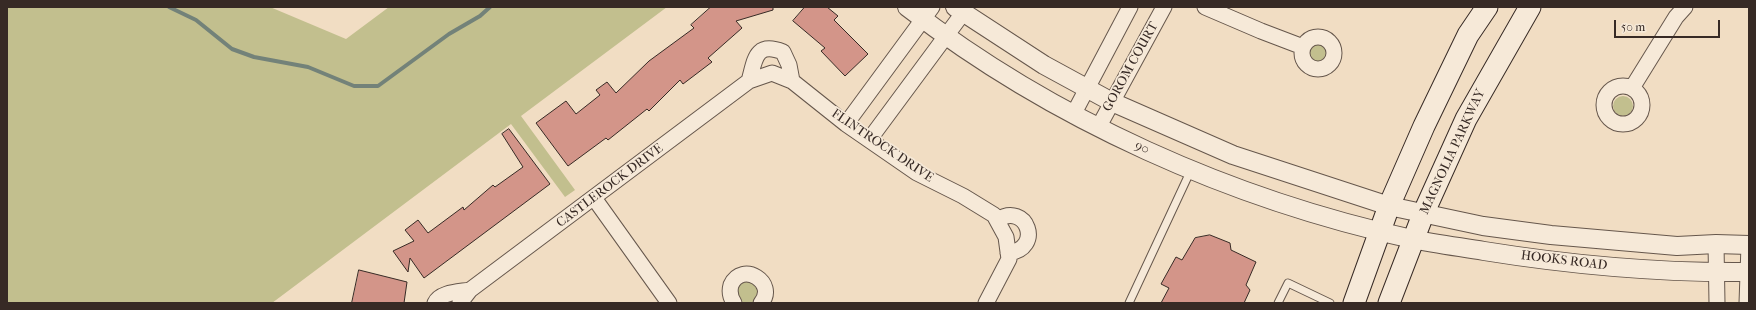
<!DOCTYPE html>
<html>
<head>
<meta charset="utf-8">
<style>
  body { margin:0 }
  #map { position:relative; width:1756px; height:310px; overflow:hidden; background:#f1ddc3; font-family:"IM FELL French Canon",serif }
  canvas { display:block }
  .frame { position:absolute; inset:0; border:8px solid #372a25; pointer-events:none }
  .scale { position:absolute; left:1614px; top:20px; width:106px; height:18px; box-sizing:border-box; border:2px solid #372a25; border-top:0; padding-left:5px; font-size:12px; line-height:14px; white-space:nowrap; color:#372a25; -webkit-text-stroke:3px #f6e9d8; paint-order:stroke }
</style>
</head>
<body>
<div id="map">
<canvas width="1756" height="310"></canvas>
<div class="frame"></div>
<div class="scale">50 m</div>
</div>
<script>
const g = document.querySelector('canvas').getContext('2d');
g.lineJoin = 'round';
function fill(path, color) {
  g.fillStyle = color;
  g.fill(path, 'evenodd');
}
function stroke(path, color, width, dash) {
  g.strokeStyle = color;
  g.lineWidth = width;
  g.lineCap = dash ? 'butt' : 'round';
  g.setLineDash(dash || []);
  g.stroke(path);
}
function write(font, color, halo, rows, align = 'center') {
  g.font = font + ' "IM FELL French Canon",serif';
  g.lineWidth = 3.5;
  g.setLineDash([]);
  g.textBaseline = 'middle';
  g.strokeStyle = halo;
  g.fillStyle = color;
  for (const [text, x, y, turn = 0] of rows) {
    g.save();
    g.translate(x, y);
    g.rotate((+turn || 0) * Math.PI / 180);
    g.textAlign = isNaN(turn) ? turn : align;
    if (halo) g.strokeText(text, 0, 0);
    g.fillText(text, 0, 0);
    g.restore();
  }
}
const green = new Path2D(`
  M7,7H270L346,39L389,7H667L521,116L575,190L565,197L511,124L272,303H7Z
  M1308 52a10 10 0 1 1 20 0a10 10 0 1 1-20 0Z
  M1613 106a10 10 0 1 1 20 0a10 10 0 1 1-20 0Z
  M756,273L761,303H738L732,285Z`);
const stream = new Path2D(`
  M169,7L196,20L232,49L254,57L308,67L354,86H378L449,34L480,16L490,7`);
const building = new Path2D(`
  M711,7H773V10L736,21L742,28L708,58L712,62L683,84L680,80L649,111L647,109L608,140L606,138L568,166L536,123L566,101L576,114L600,95L596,90L607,82L616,93L649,61L694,28L691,25Z
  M805,7H827L838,16L834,20L868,54L845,76L821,51L825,48L793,21Z
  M509,129L550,184L424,278L410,258L408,272L393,251L414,241L405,230L418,220L428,233L463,207L464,210L493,185L495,187L523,167L502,134Z
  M1210,235L1230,243L1231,250L1256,262L1246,285L1250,290L1244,303H1161L1169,288L1161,284L1176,257L1182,260L1195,238Z
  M359,270L407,282L404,303H352Z`);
const service = new Path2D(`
  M1129,303L1191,170
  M1278,303L1288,283L1330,303`);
const minor = new Path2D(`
  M1205,7L1261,31L1303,47
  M1302 53a16 16 0 1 1 32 0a16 16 0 1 1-32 0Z
  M749,81C755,60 755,41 783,52L789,65L792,81
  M1604 105a19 19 0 1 1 38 0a19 19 0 1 1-38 0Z
  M1632,88L1676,17L1685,7
  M1073,115L1130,7
  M846,124L932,7
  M1098,128L1164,7
  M869,140L963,13
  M594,198L669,303
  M997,220C1027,201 1044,249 1008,253
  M1716,244L1717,303
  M435,303C440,292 459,292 470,290
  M460,303L470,290L749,81L772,73L792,81L846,124L917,173L963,196L994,215L1006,237L1009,259L986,303
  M734,303C730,297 729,292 731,285C742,260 778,283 761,303
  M1747,303L1749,245`);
const tertiary = new Path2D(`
  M907,7C1053,120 1233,200 1412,239C1436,244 1460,247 1484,251C1571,265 1660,273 1749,272
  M955,7L1044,65L1112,102L1233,155L1389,206L1483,226L1551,235L1677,246L1716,244L1749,245`);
const secondary = new Path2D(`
  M1354,303L1389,206L1424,126L1468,35L1487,7
  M1389,303L1424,212L1466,119L1530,7`);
const streetNames = [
  ["GOROM COURT",1131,67,-61],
  ["FLINTROCK DRIVE",882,146,34],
  ["90",1142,148,24],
  ["MAGNOLIA PARKWAY",1453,152,-65],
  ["CASTLEROCK DRIVE",610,186,-37],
  ["HOOKS ROAD",1564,261,7]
];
fill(green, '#c2bf8e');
stroke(stream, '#738279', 4);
fill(building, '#d39589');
stroke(building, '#372a25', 1);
stroke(service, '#66574c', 9);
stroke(minor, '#66574c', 17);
stroke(tertiary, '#66574c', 20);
stroke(secondary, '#372a25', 23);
stroke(service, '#f6e9d8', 7);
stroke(minor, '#f6e9d8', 15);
stroke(tertiary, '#f6e9d8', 18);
stroke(secondary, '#f6e9d8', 21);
write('13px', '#372a25', '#f6e9d8', streetNames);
</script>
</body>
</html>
